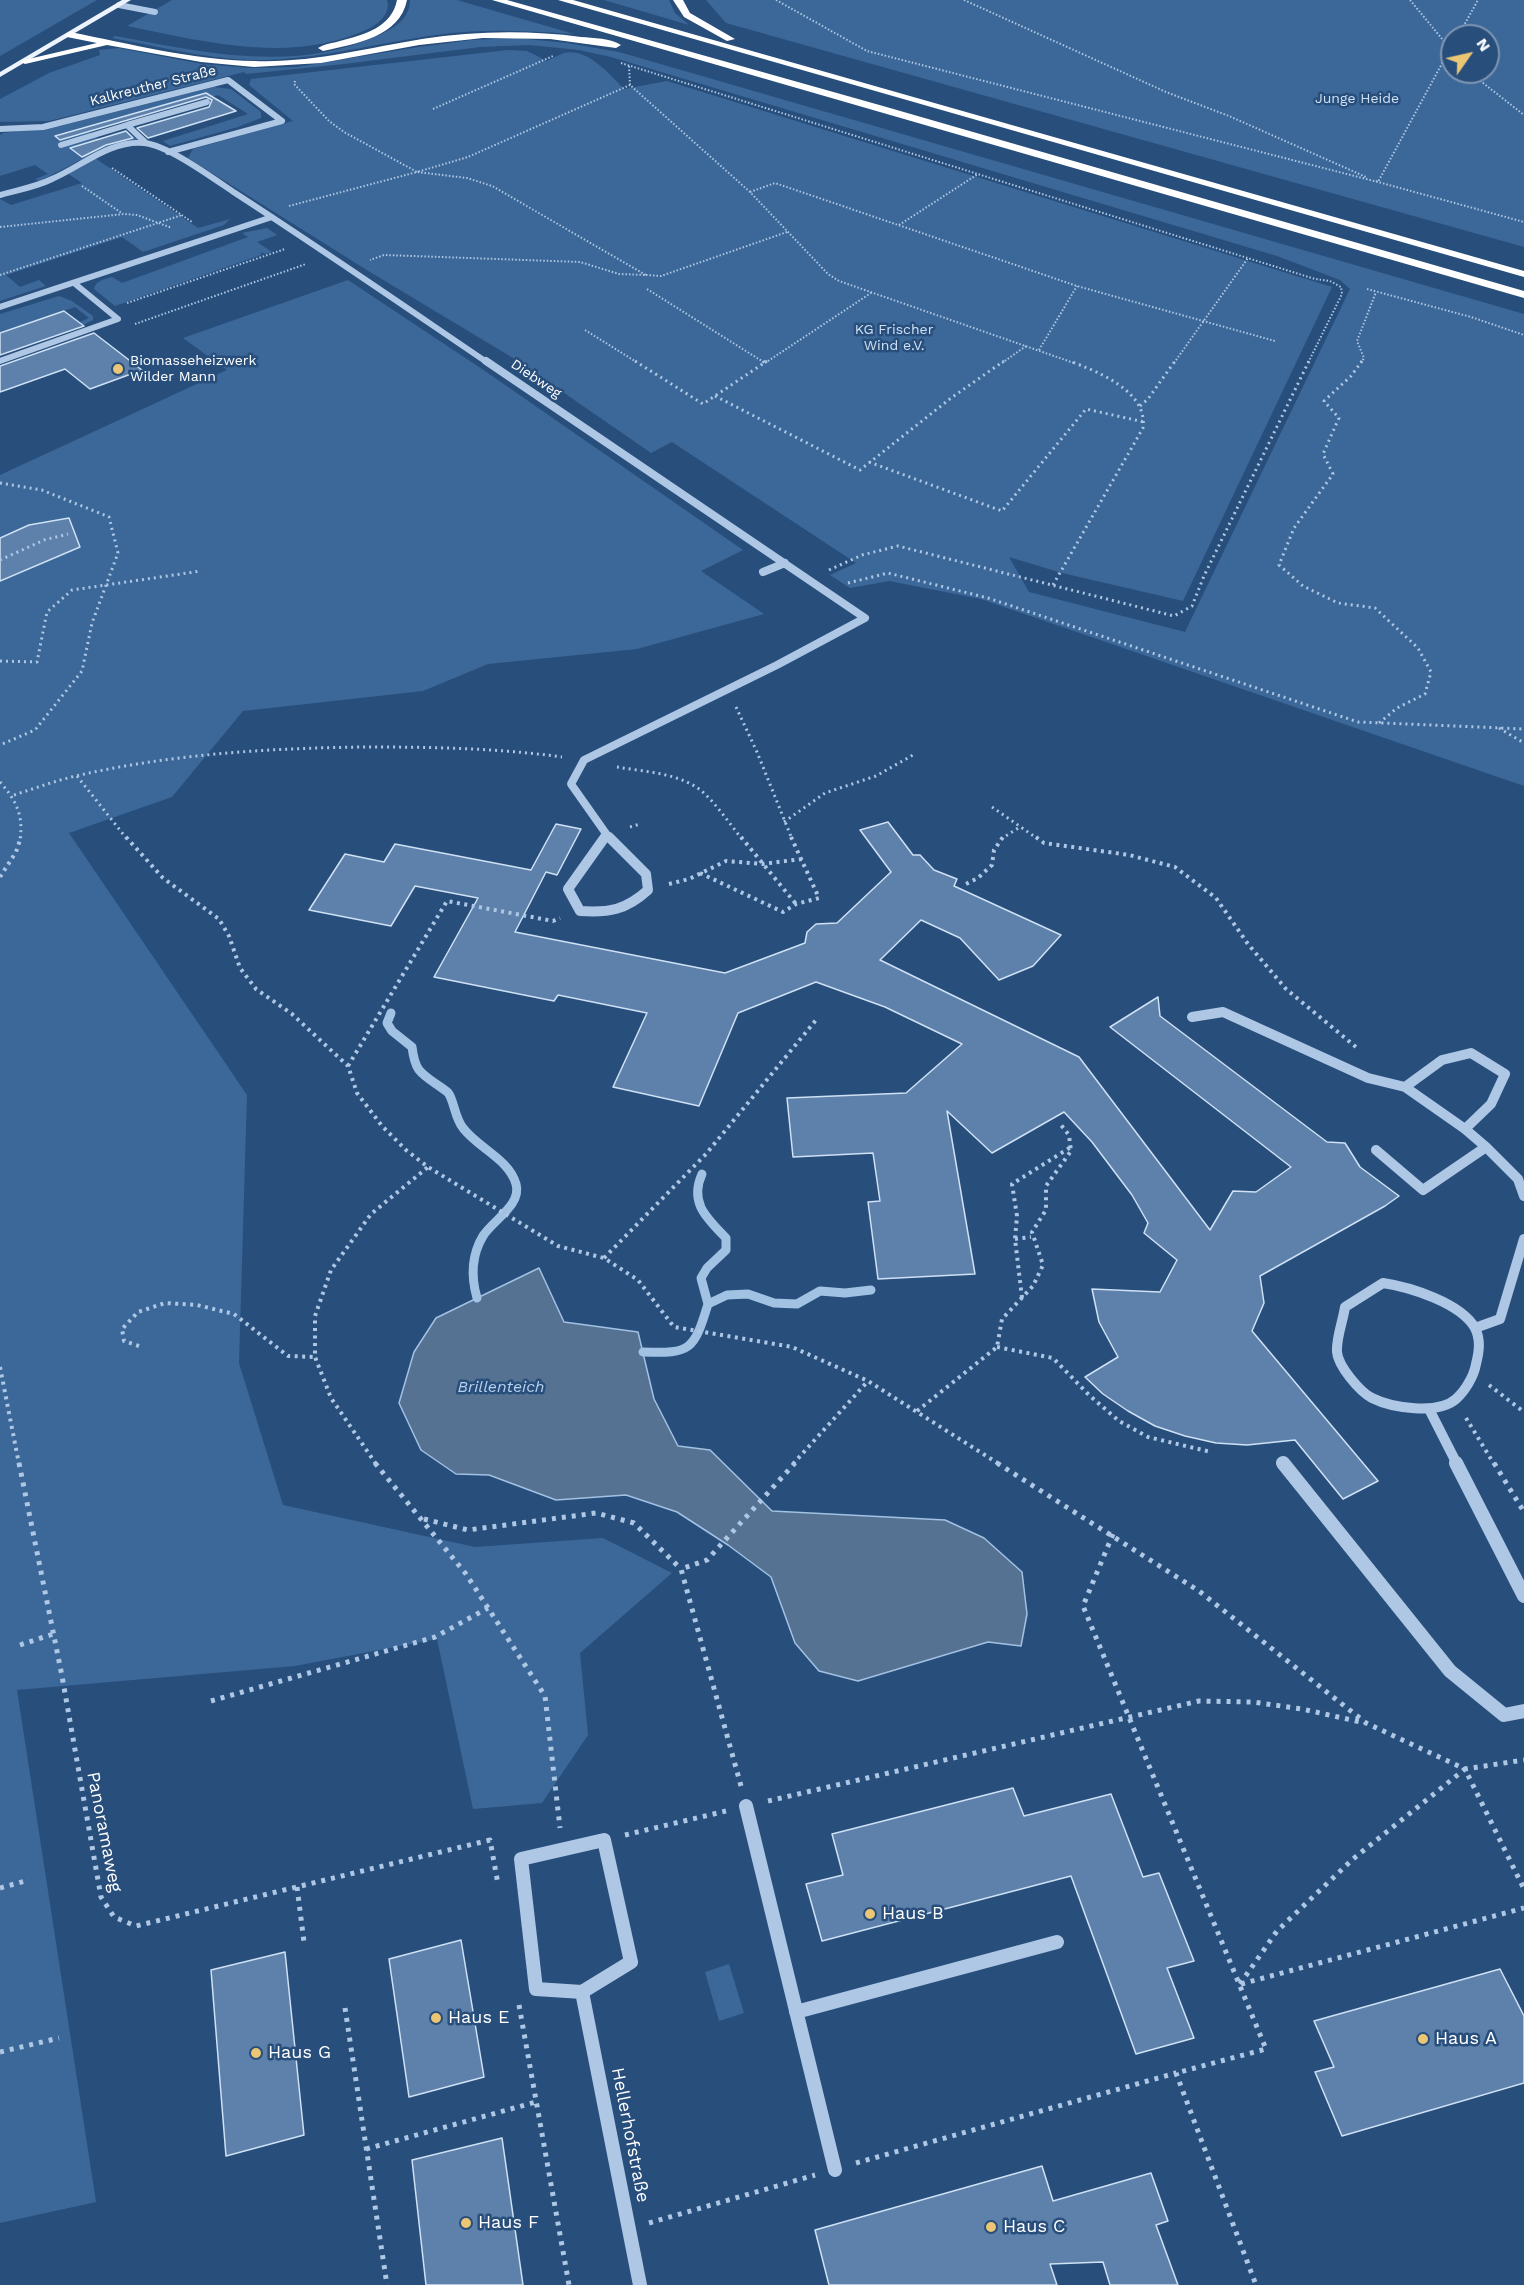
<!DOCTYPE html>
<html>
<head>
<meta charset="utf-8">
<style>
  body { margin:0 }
  #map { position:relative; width:1524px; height:2285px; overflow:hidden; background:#284e7c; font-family:"Work Sans",sans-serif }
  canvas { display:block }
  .north { position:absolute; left:1440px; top:24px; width:60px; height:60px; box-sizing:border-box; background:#284e7c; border:2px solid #7e95b0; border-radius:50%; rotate:56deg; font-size:16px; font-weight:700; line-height:24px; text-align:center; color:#fff }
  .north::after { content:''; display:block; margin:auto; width:21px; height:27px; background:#ebc674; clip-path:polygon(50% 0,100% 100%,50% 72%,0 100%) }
</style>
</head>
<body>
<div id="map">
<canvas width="1524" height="2285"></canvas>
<div class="north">N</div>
</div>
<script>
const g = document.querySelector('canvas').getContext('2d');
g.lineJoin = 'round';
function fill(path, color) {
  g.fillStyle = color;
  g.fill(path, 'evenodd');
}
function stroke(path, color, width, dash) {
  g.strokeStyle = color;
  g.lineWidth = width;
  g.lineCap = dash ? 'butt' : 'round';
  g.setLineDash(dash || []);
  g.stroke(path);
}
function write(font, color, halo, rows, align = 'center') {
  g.font = font + ' "Work Sans",sans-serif';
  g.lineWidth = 5;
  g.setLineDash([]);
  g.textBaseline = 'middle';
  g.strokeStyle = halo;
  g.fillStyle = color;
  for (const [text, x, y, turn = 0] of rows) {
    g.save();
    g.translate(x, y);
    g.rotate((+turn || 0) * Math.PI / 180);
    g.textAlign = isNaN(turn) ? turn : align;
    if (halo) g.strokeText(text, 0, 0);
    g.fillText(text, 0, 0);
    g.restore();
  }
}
const green = new Path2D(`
  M0,0H97L0,56Z
  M172,0H387C391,12 380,23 370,28C293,65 206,42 127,26Z
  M410,0H457L574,34C532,31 492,29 451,33C389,40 328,58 265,60C214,61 162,47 112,38L115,36C202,52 294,74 379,35C395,28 410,18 410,0Z
  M604,0H669L675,13L689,25Z
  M706,0H1524V247L726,23ZM1452,36H1488V72H1452Z
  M516,38L567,43L619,52L1524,314V786L981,599L889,581L850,588L830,575L856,563L672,442L651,453L518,361L370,272L188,158L193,149L293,121L249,85L251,79L508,50L527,51L547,61C552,58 559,55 564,53C588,48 609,74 624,89L667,81L1332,287L1183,601L1062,573L1009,557L1029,592L1185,632L1350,289L1340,280L1277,256L611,57L579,50L529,45L480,47L344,64L246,74L244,72L49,121L0,122V99L49,73L100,55L99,50L119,48L202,64L250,68L297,67L412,48L472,40Z
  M214,87L231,89L261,112V118L238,127L170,146L163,141L248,114L218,95L212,97L206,93L55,135L61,140L89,132L103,142L117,137L112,134C123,131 129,133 138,140L88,156L40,181L35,179L48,174L35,165L0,176V135L3,133L64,125Z
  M95,158L198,228L230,219L224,225L143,252L122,237L6,275L20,287L39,280L46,286L0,301V199L11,205L82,183L67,173Z
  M267,228L277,235L257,242L272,252L265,254L261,252V255L115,306L94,289C95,281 105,279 112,277L122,283L248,237L242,233Z
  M348,280L485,371L743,550L701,571L764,614L637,649L488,664L423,691L243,711L172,797L69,833L247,1095L239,1363L283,1505L475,1547L603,1538L672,1573L580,1653L588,1735L542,1803L473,1809L437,1639L295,1666L17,1690L96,2202L0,2223V475L227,370L183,338Z
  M59,296L72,301L93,316V320L83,325L80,322L89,318L75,307L0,333V314Z
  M729,1964L744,2013L719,2021L705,1972Z`);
const water = new Path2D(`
  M539,1268L564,1322L638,1332L654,1399L678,1446L710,1450L772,1511L945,1520L984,1538L1022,1572L1027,1614L1021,1646L988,1642L858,1681L819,1671L795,1643L771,1577L728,1545L677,1512L626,1495L556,1500L489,1475L456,1474L421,1450L399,1403L414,1352L436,1318Z`);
const stream = new Path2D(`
  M391,1013L387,1023L392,1031L412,1047C415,1071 420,1073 439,1086C442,1088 447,1091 449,1094C455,1105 455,1118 463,1128C478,1148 509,1159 516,1184C522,1205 493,1220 483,1236C471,1256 471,1277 477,1298
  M702,1174C689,1203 707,1218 726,1238V1250L707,1268L701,1278L708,1304
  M643,1352C691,1354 694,1350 708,1304L727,1295L748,1294L774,1303L797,1304L820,1291L845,1293L871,1290`);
const building = new Path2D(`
  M206,93L236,111L148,138L137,128L209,107L212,100L206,97L60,140L55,136Z
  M126,131L133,138L106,145L82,157L70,148Z
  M64,311L84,326L0,355V333Z
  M94,333L142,370L90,389L65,369L0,392V366Z
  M69,518L80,547L0,581V538L29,525Z
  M888,822L913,855H920L934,870L957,879L954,886L1061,935L1033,966L999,980L960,938L921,920L880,960L1079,1057L1210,1230L1233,1191L1256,1192L1291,1167L1110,1027L1158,997L1160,1016L1327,1142L1345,1143L1360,1167L1399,1196L1385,1206L1260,1276L1264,1303L1252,1331L1378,1481L1343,1499L1295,1440L1247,1445L1216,1443L1185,1436L1155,1426L1128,1411L1103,1394L1085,1377L1118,1357L1099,1322L1092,1289L1160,1292L1177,1260L1144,1233L1148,1223L1132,1195L1092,1142L1064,1112L992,1153L947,1111L975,1274L878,1279L868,1202L880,1201L873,1153L793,1157L787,1098L906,1093L962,1044L885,1007L816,982L738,1013L699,1106L613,1087L647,1013L558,995L554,1001L434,977L478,898L415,886L391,926L309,910L345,854L384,862L395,844L531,870L556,824L581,829L557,875L546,872L515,932L725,973L805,943L807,932L816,924L837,923L891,872L860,830Z
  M1013,1788L1024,1816L1111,1794L1143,1877L1159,1873L1194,1961L1167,1968L1194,2038L1136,2054L1071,1876L822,1941L806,1884L843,1875L832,1834Z
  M461,1940L484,2077L409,2097L389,1959Z
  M285,1952L304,2135L226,2156L211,1970Z
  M1500,1969L1524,2016V2083L1342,2136L1315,2072L1334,2067L1314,2021Z
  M502,2138L523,2285H426L412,2160Z
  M1042,2166L1053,2201L1151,2173L1168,2221L1156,2225L1178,2285H1110L1103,2262L1050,2264L1057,2285H829L815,2230Z`);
const pathFar3 = new Path2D(`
  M776,0L867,51L1378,182L1524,222
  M964,0L1166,92L1229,116L1366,177
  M1410,0L1452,51
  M1458,36L1478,0
  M621,63L1315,279L1330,281L1341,287L1342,294L1308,363
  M629,66L630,85L750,192L828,274L839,281L1074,363
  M1469,72L1524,115
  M295,81L294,84L329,121L344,132L417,172L468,157L630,85
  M433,109L553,56
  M112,168L192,222
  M1376,181L1378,182L1452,45
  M82,186L123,214
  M750,192L775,183L1077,286L1275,341
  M289,206L417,172L467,178L492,186L646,275L619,274L580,262L384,255L370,260
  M899,225L978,174
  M0,227L124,214L137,215L172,228
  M0,275L182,215
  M646,275L661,276L787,232
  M647,289L765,363
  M1367,289L1471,317L1524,335
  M127,303L285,249
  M135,324L306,264
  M585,330L638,363
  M1039,350L1077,286
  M765,363L871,293
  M1002,363L1026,346
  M1174,363L1248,258
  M1361,363L1364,358L1357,341L1376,292`);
const pathFar2 = new Path2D(`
  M635,361L703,404L767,361
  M763,361L765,363
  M1362,361L1351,376L1324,401L1339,418L1323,454L1333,474L1294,528L1279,565L1303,586L1338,603L1375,608L1418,648L1431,672L1425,694L1397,708L1379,723
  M715,396L860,470L951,398L1004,361
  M1140,406L1148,399L1175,361
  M869,462L1002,511L1086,409L1144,422
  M0,483L42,490L109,517L118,553L92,623L82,671L35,730L0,745
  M0,560L44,540L68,534
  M829,570L862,555L898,546L1174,616L1192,606L1204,576L1309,361
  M848,583L888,573L988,598L1358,722L1524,729
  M1053,585L1143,428C1148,391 1098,372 1070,361
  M0,661L37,662L47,612L72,590L201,571
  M736,707L757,752L792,839
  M1499,728L1524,743
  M617,767C646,772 684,773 706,795C719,808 730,824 742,839
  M77,776L127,839
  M0,782C15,799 24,815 20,839
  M14,795C36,788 57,780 80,775C173,754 270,748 366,747C431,747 497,748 562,757
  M992,807L1038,839
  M784,822L825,793L876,776L913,755
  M630,827L640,824
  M1001,839L1020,827`);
const pathFar1 = new Path2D(`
  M126,837L163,878L219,919L229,936L240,968L256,989L292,1014L348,1066L357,1093L382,1126L406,1150L428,1167L558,1246L604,1258L638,1280L674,1327L792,1347L868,1381L999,1464
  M741,837L796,904
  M1036,837L1044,843L1129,855L1175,867L1216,898L1248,944L1286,989L1356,1047
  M700,873L783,912L796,904L819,898L791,837
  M0,877L16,852L21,837
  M669,884L689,879L726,861L762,864L802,859
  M966,884L978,878L992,865L994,850L1003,837
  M348,1066L447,901L553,921L560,918
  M1015,1239L1031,1237
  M604,1258L706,1154L816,1020
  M1022,1298L1015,1239L1017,1216L1012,1184L1071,1147
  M139,1346L124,1341L122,1329L138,1312L165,1303L197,1305L234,1314L288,1356L315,1357
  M997,1347L1053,1358L1089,1395L1119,1421L1148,1437L1211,1452
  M0,1367L19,1464
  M1489,1385L1524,1412
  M917,1411L997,1347L1002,1319L1033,1286L1043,1265L1032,1232L1046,1210V1186L1071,1151L1069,1135L1061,1125
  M1466,1418L1494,1464
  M376,1464L331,1398L315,1357V1316L331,1270L371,1214L428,1167
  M793,1464L868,1381`);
const path = new Path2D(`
  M19,1463L62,1676L101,1897L114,1917L136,1926L490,1840L498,1884
  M375,1463L466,1574L545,1696L560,1828
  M997,1463L1199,1591L1366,1723L1465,1769L1524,1760
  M1494,1463L1524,1512
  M424,1519L468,1530L596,1513L634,1523L681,1569
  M1113,1534L1083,1606L1266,2049L1176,2073L1256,2285
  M20,1645L53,1634
  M211,1701L435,1637L488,1608
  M741,1786L681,1569L707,1560L795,1463
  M768,1801L1199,1701L1253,1702L1302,1709L1365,1723
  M625,1835L726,1811
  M297,1887L304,1942
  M0,1888L29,1880
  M1240,1984L1277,1931L1353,1859L1465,1769L1524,1889
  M1241,1984L1524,1908
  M519,2005L569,2285
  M345,2008L387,2285
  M0,2052L59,2038
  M366,2149L536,2102
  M856,2163L1176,2073
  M649,2223L815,2175`);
const minorFar3 = new Path2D(`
  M119,5L155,12
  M127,125L207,102
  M0,129L43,127L228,80L282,121
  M61,145L127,125L146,143
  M168,152L282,121
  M0,195C17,190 36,187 52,179C82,166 110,140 144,143C168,145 214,179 235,193C320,248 404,306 488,363
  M0,307L272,217
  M0,361L118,319L74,283`);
const minorFar2 = new Path2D(`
  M486,361L865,618L777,665L584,760L571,784L607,835
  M763,572L785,563
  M607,835L611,839
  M604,839L607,835`);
const minorFar1 = new Path2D(`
  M605,837L568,889L580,911C609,913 626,910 648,890L646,874L609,837
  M1192,1017L1223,1012L1368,1078L1405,1087L1442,1060L1471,1053L1505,1074L1491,1104L1465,1129
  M1405,1087L1465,1129L1486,1147L1518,1179L1524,1196
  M1376,1150L1423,1190L1486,1147
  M1383,1283C1410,1287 1461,1303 1475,1328C1481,1340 1479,1352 1476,1364C1474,1376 1465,1391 1456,1399C1438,1415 1392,1408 1372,1398C1360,1392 1338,1366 1337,1352C1336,1338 1343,1321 1345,1307Z
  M1475,1328L1500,1319L1524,1239
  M1429,1409L1457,1464`);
const minor = new Path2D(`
  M1283,1463L1450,1671L1504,1715L1524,1711
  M1456,1463L1524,1596
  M746,1806L835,2170
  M604,1840L631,1962L582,1992L536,1989L521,1859Z
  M582,1992L640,2285
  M796,2012L1057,1942`);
const major = new Path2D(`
  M122,0H131L0,77V72Z`);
const highway = new Path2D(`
  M397,0H407C400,37 355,44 323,51L318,48C324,44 333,43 340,41C364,35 392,27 397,0Z
  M492,0H507L883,106L1524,291V298Z
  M558,0H573L1524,271V277Z
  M673,0H683L690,13L735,39L727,41L684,17Z
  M70,32C131,44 192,60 255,61C312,63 366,48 422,39C474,31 528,30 581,37C593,38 611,38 621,45L616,48L550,39L483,38L419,45L321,63L254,67L201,62L107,45L25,64L20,61L97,43L67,37L65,35Z`);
const markers = [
  [118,369,6,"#ebc674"],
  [870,1914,6,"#ebc674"],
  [436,2018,6,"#ebc674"],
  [1423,2039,6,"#ebc674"],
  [256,2053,6,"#ebc674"],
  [466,2223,6,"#ebc674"],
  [991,2227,6,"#ebc674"]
];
const farStreetnames = [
  ["Kalkreuther Straße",153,86,-14],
  ["Diebweg",536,379,34]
];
const farParknames = [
  ["Junge Heide",1357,99],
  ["KG Frischer",894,330],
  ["Wind e.V.",894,346]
];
const farPoinames = [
  ["Biomasseheizwerk",130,361],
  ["Wilder Mann",130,377]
];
const waterNames = [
  ["Brillenteich",501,1387]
];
const nearStreetnames = [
  ["Panoramaweg",104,1832,79],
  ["Hellerhofstraße",630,2135,79]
];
const nearPoinames = [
  ["Haus B",882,1914],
  ["Haus E",448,2018],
  ["Haus A",1435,2039],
  ["Haus G",268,2053],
  ["Haus F",478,2223],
  ["Haus C",1003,2227]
];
fill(green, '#3c6899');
fill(water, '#567293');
stroke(water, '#a2c2e4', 1.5);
stroke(stream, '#a2c2e4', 9);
fill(building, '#5d81ab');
stroke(building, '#cfe1f4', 1.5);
stroke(pathFar3, '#adc7e4', 2, [1.5, 2]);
stroke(pathFar2, '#adc7e4', 3, [2, 4]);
stroke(pathFar1, '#adc7e4', 4, [3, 4.5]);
stroke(path, '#adc7e4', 5, [4, 6]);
stroke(minorFar3, '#adc7e4', 6);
stroke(minorFar2, '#adc7e4', 8);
stroke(minorFar1, '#adc7e4', 10);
stroke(minor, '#adc7e4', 14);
fill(major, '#edf3fc');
fill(highway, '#fff');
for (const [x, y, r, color] of markers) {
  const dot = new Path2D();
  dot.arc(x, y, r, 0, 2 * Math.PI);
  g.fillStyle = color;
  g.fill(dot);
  stroke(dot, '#284e7c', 2);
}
write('14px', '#fff', '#284e7c', farStreetnames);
write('14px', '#cfe1f4', '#284e7c', farParknames);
write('14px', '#fff', '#284e7c', farPoinames, 'left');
write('italic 16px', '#b8d1ec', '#284e7c', waterNames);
write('18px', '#fff', '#284e7c', nearStreetnames);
write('18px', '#fff', '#284e7c', nearPoinames, 'left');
</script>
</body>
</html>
